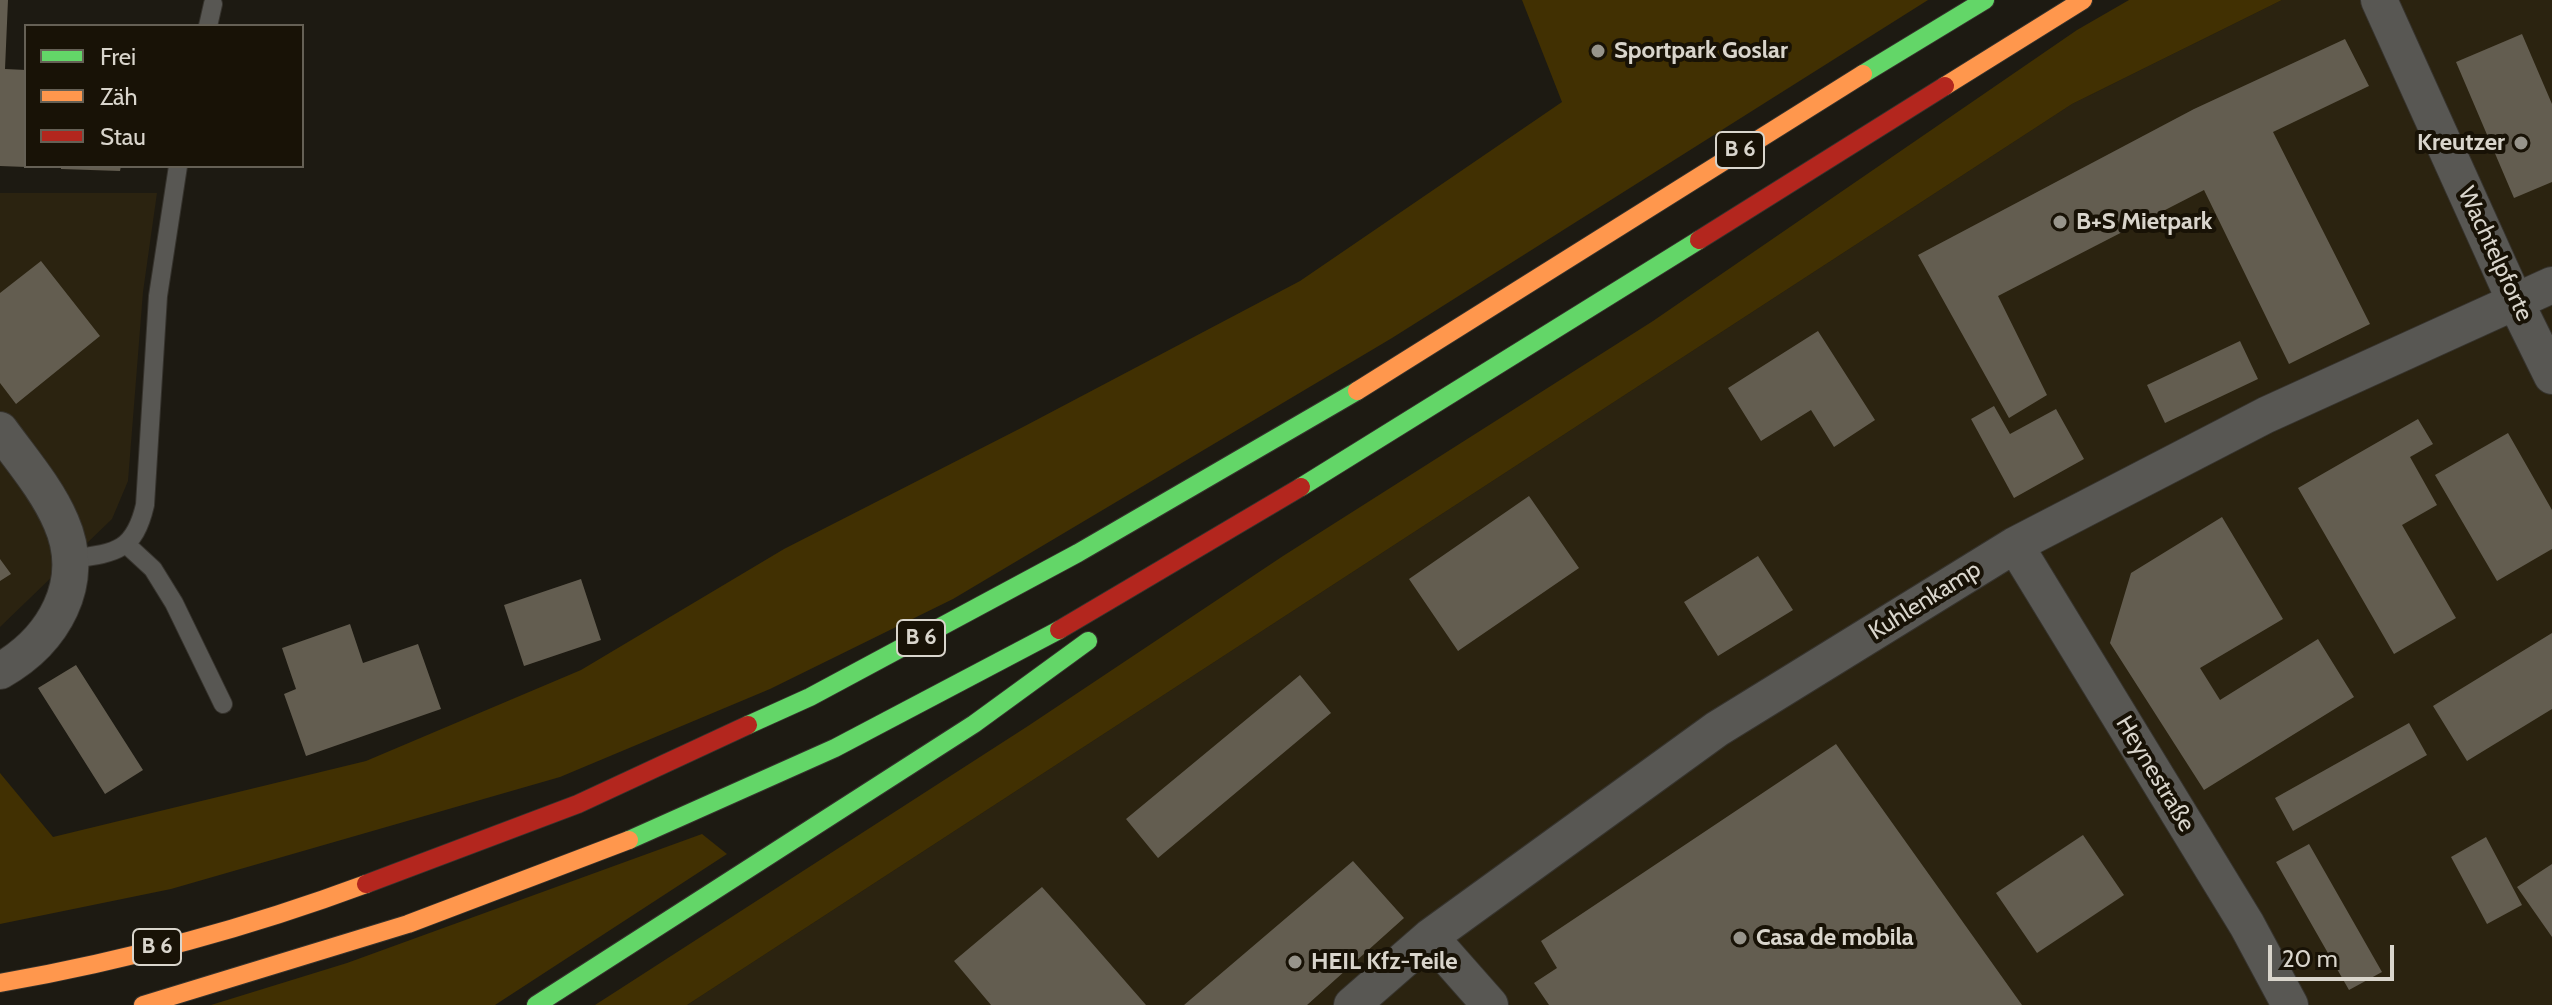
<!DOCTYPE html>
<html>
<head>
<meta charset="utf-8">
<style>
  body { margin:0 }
  #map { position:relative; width:2552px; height:1005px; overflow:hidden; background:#1d1a12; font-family:Cabin,sans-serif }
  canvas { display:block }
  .legend { position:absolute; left:24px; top:24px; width:280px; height:144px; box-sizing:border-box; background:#181206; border:2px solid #656055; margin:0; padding:10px 14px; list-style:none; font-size:24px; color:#d9d5cc }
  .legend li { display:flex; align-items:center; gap:16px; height:40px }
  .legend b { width:40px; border:2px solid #656055 }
  .scale { position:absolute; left:2268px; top:945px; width:126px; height:36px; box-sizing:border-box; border:4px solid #d9d5cc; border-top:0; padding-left:10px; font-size:24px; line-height:28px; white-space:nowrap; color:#d9d5cc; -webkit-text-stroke:6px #181206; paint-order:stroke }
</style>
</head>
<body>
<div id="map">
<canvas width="2552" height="1005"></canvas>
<ul class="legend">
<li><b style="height:10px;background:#63d668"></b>Frei</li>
<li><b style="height:10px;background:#ff974d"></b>Zäh</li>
<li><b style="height:10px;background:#b3261e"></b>Stau</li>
</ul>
<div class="scale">20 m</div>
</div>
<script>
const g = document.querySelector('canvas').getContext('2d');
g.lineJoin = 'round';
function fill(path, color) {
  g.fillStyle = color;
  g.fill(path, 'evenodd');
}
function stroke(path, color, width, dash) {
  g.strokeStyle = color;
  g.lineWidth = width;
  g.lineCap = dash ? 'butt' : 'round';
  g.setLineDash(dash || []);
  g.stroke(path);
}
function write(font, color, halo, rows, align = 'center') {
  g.font = font + ' Cabin,sans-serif';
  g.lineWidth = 8;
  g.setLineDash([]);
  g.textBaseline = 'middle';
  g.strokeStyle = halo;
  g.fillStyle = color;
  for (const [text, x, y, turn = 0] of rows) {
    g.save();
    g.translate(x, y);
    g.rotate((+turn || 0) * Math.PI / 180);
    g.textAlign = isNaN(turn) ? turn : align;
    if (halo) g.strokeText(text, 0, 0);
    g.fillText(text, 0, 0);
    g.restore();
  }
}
const built = new Path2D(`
  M2282,0H2552V1005H687L2072,104Z
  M0,193H157L143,292L128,481L112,519L0,627Z`);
const green = new Path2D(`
  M1522,0H1928L1392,338L953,599L770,689L560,777L171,889L0,924V773L53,837L366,761L581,670L784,549L1023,427L1300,281L1562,102Z
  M2129,0H2282L2072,104L687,1005H595L1028,726L1283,556L1653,321L2077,30Z
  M702,834L727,854L495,1005H211L347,963Z`);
const building = new Path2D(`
  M0,0H8L5,69L26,70V167L0,166Z
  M2522,34L2552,104V182L2514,198L2456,62Z
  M2345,39L2369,86L2273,132L2370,324L2289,364L2204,190L1998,296L2047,395L2009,418L1918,255L2194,109Z
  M61,166H121L120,171L61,169Z
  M41,261L100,336L16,404L0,383V293Z
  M1818,331L1875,420L1834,447L1811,410L1761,441L1728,388Z
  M2240,341L2258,379L2165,423L2147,385Z
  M1994,406L2010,434L2056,409L2084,459L2014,498L1971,419Z
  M2418,419L2433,444L2410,457L2437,505L2402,525L2456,618L2394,654L2298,488Z
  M2508,433L2552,510V549L2497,581L2435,475Z
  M1529,496L1579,568L1458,651L1409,579Z
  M2222,517L2283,619L2200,668L2220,700L2318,639L2354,697L2204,790L2110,643L2131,573Z
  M1758,556L1793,610L1718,656L1684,602Z
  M0,559L11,574L0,581Z
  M581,579L601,640L524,666L504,605Z
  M350,624L363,663L418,644L441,709L306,756L284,694L296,689L282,648Z
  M2552,633V709L2467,761L2433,706Z
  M76,665L143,770L105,794L38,688Z
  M1300,675L1331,713L1158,858L1126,819Z
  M2409,723L2427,755L2293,831L2275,798Z
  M1836,744L2022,1005H1549L1534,983L1557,968L1541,941Z
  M2083,835L2124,895L2037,953L1996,893Z
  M2486,837L2522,905L2487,924L2451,857Z
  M2309,844L2382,972L2349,990L2276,862Z
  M1353,861L1404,918L1307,1005H1184Z
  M2552,864V937L2517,887Z
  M1042,887L1077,926L1146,1005H991L954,961Z`);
const lane = new Path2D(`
  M208,26L213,4
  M127,545L153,569L174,603L223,704
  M71,559C115,553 134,552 145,505L158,296L178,166`);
const street = new Path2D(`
  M2379,0L2515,301L2552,376
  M0,430C21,459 47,489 61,522C88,583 53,641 0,671
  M2015,545L2247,925L2290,1005
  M1430,937L1490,1005
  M1352,1005L1430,937L1717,729L2015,545L2266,415L2552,285`);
const fast = new Path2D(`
  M1863,74L1985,0
  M1301,487L1699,240
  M748,725L810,697L1078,553L1357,391
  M629,840L835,748L1059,630
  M536,1005L974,724L1088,641`);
const slow = new Path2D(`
  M1945,86L2083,0
  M1357,391L1863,74
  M0,983C124,961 248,928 366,884
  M143,1005L408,924L629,840`);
const jam = new Path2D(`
  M1699,240L1945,86
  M1059,630L1301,487
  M366,884L578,804L748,725`);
const markers = [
  [1598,51,8,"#97948b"],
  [2521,143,8,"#97948b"],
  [2060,222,8,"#97948b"],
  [1740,938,8,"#97948b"],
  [1295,962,8,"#97948b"]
];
const shields = [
  [1740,150,48],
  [921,638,48],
  [157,947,48]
];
const shieldNames = [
  ["B 6",1740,150],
  ["B 6",921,638],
  ["B 6",157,947]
];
const poiNames = [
  ["Sportpark Goslar",1614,51],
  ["Kreutzer",2505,143,"right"],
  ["B+S Mietpark",2076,222],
  ["Casa de mobila",1756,938],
  ["HEIL Kfz-Teile",1311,962]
];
const streetNames = [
  ["Wachtelpforte",2495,254,65],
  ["Kuhlenkamp",1925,601,-32],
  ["Heynestraße",2155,774,59]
];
fill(built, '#2b2310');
fill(green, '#413002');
fill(building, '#635d50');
stroke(lane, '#36332d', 20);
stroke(street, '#36332d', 38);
stroke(fast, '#36332d', 20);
stroke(slow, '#36332d', 20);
stroke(jam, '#36332d', 20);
stroke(lane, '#585753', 18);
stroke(street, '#585753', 36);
stroke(fast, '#63d668', 18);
stroke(slow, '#ff974d', 18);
stroke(jam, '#b3261e', 18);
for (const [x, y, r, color] of markers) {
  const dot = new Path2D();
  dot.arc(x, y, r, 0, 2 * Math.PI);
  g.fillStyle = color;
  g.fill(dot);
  stroke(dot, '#181206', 3);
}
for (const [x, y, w] of shields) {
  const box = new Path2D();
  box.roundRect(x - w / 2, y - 18, w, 36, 6);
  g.fillStyle = '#181206';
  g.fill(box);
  stroke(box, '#d9d5cc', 2);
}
write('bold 22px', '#d9d5cc', null, shieldNames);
write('bold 24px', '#d9d5cc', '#181206', poiNames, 'left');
write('24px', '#d9d5cc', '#181206', streetNames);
</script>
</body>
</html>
